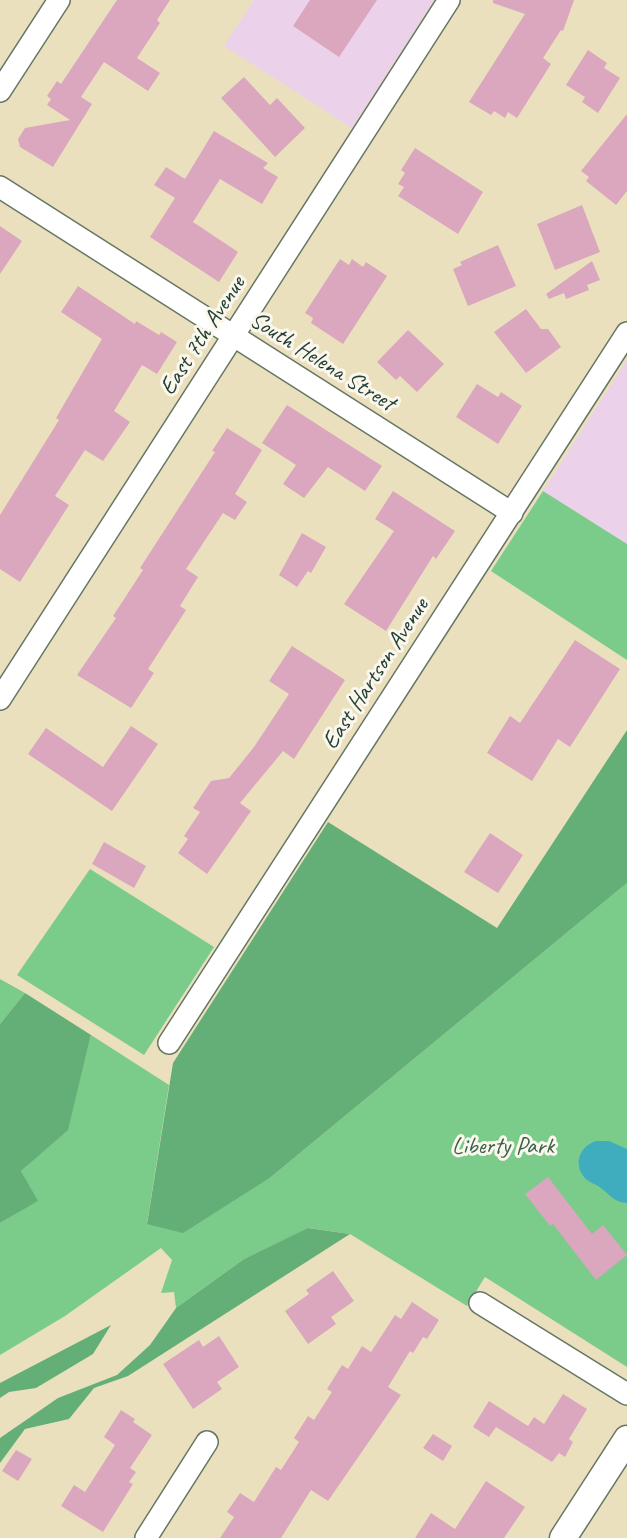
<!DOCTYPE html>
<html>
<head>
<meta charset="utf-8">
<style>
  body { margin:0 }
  canvas { display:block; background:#ebe0bd }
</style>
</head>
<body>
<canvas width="627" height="1538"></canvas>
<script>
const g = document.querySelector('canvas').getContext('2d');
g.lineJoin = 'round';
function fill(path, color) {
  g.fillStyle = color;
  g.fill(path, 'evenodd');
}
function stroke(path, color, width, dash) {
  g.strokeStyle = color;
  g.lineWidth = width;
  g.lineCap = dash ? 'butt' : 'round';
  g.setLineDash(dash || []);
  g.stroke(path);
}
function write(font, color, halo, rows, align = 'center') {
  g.font = font + ' Caveat,sans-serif';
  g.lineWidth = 6;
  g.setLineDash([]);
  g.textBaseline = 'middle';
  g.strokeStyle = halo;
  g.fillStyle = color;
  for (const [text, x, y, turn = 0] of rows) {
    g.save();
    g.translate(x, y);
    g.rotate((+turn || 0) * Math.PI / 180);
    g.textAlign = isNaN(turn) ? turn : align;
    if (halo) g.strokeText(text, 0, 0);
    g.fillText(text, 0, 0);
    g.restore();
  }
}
const built = new Path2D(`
  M254,0H434L352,128L224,46Z
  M627,360V544L543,491Z`);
const green = new Path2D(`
  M543,491L627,544V660L491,571Z
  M90,869L214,947L144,1055L17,975Z
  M627,883V1367L485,1277L467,1306L350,1234L309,1228L244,1259L176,1308L174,1292L161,1293L172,1260L161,1248L65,1316L0,1355V1223L37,1201L21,1171L68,1128L91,1035L169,1085L147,1223L271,1177Z
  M0,979L25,993L0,1024Z`);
const forest = new Path2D(`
  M627,730V883L271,1177L183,1233L147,1224L173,1063L328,822L497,928Z
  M25,993L91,1035L68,1130L21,1171L38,1201L0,1223V1024Z
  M308,1228L350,1234L128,1376L94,1388L69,1419L25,1429L0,1463V1438L58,1398L117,1375L150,1345L176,1308L244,1259Z
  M111,1325L93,1354L36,1388L9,1392L0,1398V1383Z`);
const water = new Path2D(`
  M596,1141H609L627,1149V1203C614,1203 609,1193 598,1186C593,1183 588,1182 584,1177C573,1163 580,1146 596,1141Z`);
const building = new Path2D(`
  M117,0H170L157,20L160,23L137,58L160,73L148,91L104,62L81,97L92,104L53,167L20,147L18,139L25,128L70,120L47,105L51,99L47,96L57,81L61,84Z
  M310,0H377L339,57L293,26Z
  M493,0H574L563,31L561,30L543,58L551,64L517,118L508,112L505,118L494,111L491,115L469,102L525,14L493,3Z
  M588,50L607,63L604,68L620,78L598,113L582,102L585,97L566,85Z
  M244,77L270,105L277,98L305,128L275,157L221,98Z
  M627,114V191L616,205L586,181L589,177L581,171Z
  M214,131L268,163L263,168L278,177L262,204L220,179L193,222L238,252L219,282L150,237L175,198L154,185L166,167L185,179Z
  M415,148L483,192L458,234L398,196L404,187L398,184L405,173L401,170Z
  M582,205L600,252L555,270L537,224Z
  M0,226L22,241L0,274Z
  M498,245L516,286L468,306L453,269L462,265L460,262Z
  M340,259L349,265L352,259L363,267L366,262L387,276L343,344L311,323L313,318L305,313Z
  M592,261L600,280L587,285L589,290L566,299L564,293L549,299L546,294Z
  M78,286L135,324L136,321L159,335L161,332L177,342L157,374L142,365L114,411L130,422L103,461L85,450L55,496L69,505L20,582L0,569V515L59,420L56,418L102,339L61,312Z
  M526,309L541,329H548L561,347L526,373L494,332Z
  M408,330L444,364L417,392L400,376L396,380L377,362Z
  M477,384L498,397L501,392L522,406L498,444L456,417Z
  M287,405L382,466L365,491L328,467L304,498L283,484L296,465L262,443Z
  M227,428L262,450L235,494L247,502L235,520L223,513L186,569L198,577L180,606L186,610L148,669L154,673L131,708L77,675L116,618L113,616L143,570L140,568L215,452L212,451Z
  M393,491L455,531L436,559L433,556L386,631L344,604L394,531L375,519Z
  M302,533L326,547L311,573L308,571L297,587L279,575Z
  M575,640L620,669L570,747L558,739L532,781L487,753L510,716L520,723Z
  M292,646L345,680L294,759L283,751L240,803L251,811L207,874L178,853L188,839L184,836L200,812L193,808L211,781L229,778L254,747L289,694L269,681Z
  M131,726L158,744L112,811L28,754L46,728L103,767Z
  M490,833L523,855L498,893L464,872Z
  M104,842L146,866L134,888L92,864Z
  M548,1177L592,1234L603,1225L627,1255L596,1280L553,1224L550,1226L525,1194Z
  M333,1271L354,1301L331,1317L336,1324L308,1344L285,1311L309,1294L306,1290Z
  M412,1302L439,1320L427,1339L423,1337L413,1353L410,1351L388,1387L401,1395L328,1501L311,1490L281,1538H220L234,1517L227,1512L240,1493L254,1502L276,1467L281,1470L299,1442L294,1438L308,1416L314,1420L332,1392L327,1389L342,1365L348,1369L362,1346L371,1352L395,1315L401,1319Z
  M219,1336L239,1367L217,1382L222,1389L193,1409L163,1364L199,1340L203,1347Z
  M563,1394L587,1409L569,1439L573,1442L565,1457L559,1453L552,1462L496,1427L489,1437L473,1427L489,1401L528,1426L534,1417L544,1424Z
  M121,1410L135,1419L133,1422L152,1435L130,1468L136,1472L129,1482L133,1484L103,1532L61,1506L74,1485L85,1492L115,1445L104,1437Z
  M433,1434L452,1446L443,1461L423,1448Z
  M16,1450L32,1459L18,1481L2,1471Z
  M486,1481L525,1507L504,1538H415L431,1513L455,1529Z`);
const minor = new Path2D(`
  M0,91L59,0
  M0,187L512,513
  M0,699L449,0
  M169,1043L627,333
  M480,1303L627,1394
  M146,1538L207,1442`);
const tertiary = new Path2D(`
  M563,1538L627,1439`);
const streetNames = [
  ["East 7th Avenue",203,336,-57],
  ["South Helena Street",322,362,32],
  ["East Hartson Avenue",376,674,-57]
];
const parkNames = [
  ["Liberty Park",503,1147]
];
fill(built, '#ecd1ea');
fill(green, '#7bcb8b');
fill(forest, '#64af77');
fill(water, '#40adbe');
fill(building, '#daa7bf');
stroke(minor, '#667664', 24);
stroke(tertiary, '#667664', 29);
stroke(minor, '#fff', 21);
stroke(tertiary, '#fff', 26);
write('24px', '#1f3d34', '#fbf7ec', streetNames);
write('24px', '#36604a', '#fbf7ec', parkNames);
</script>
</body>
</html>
